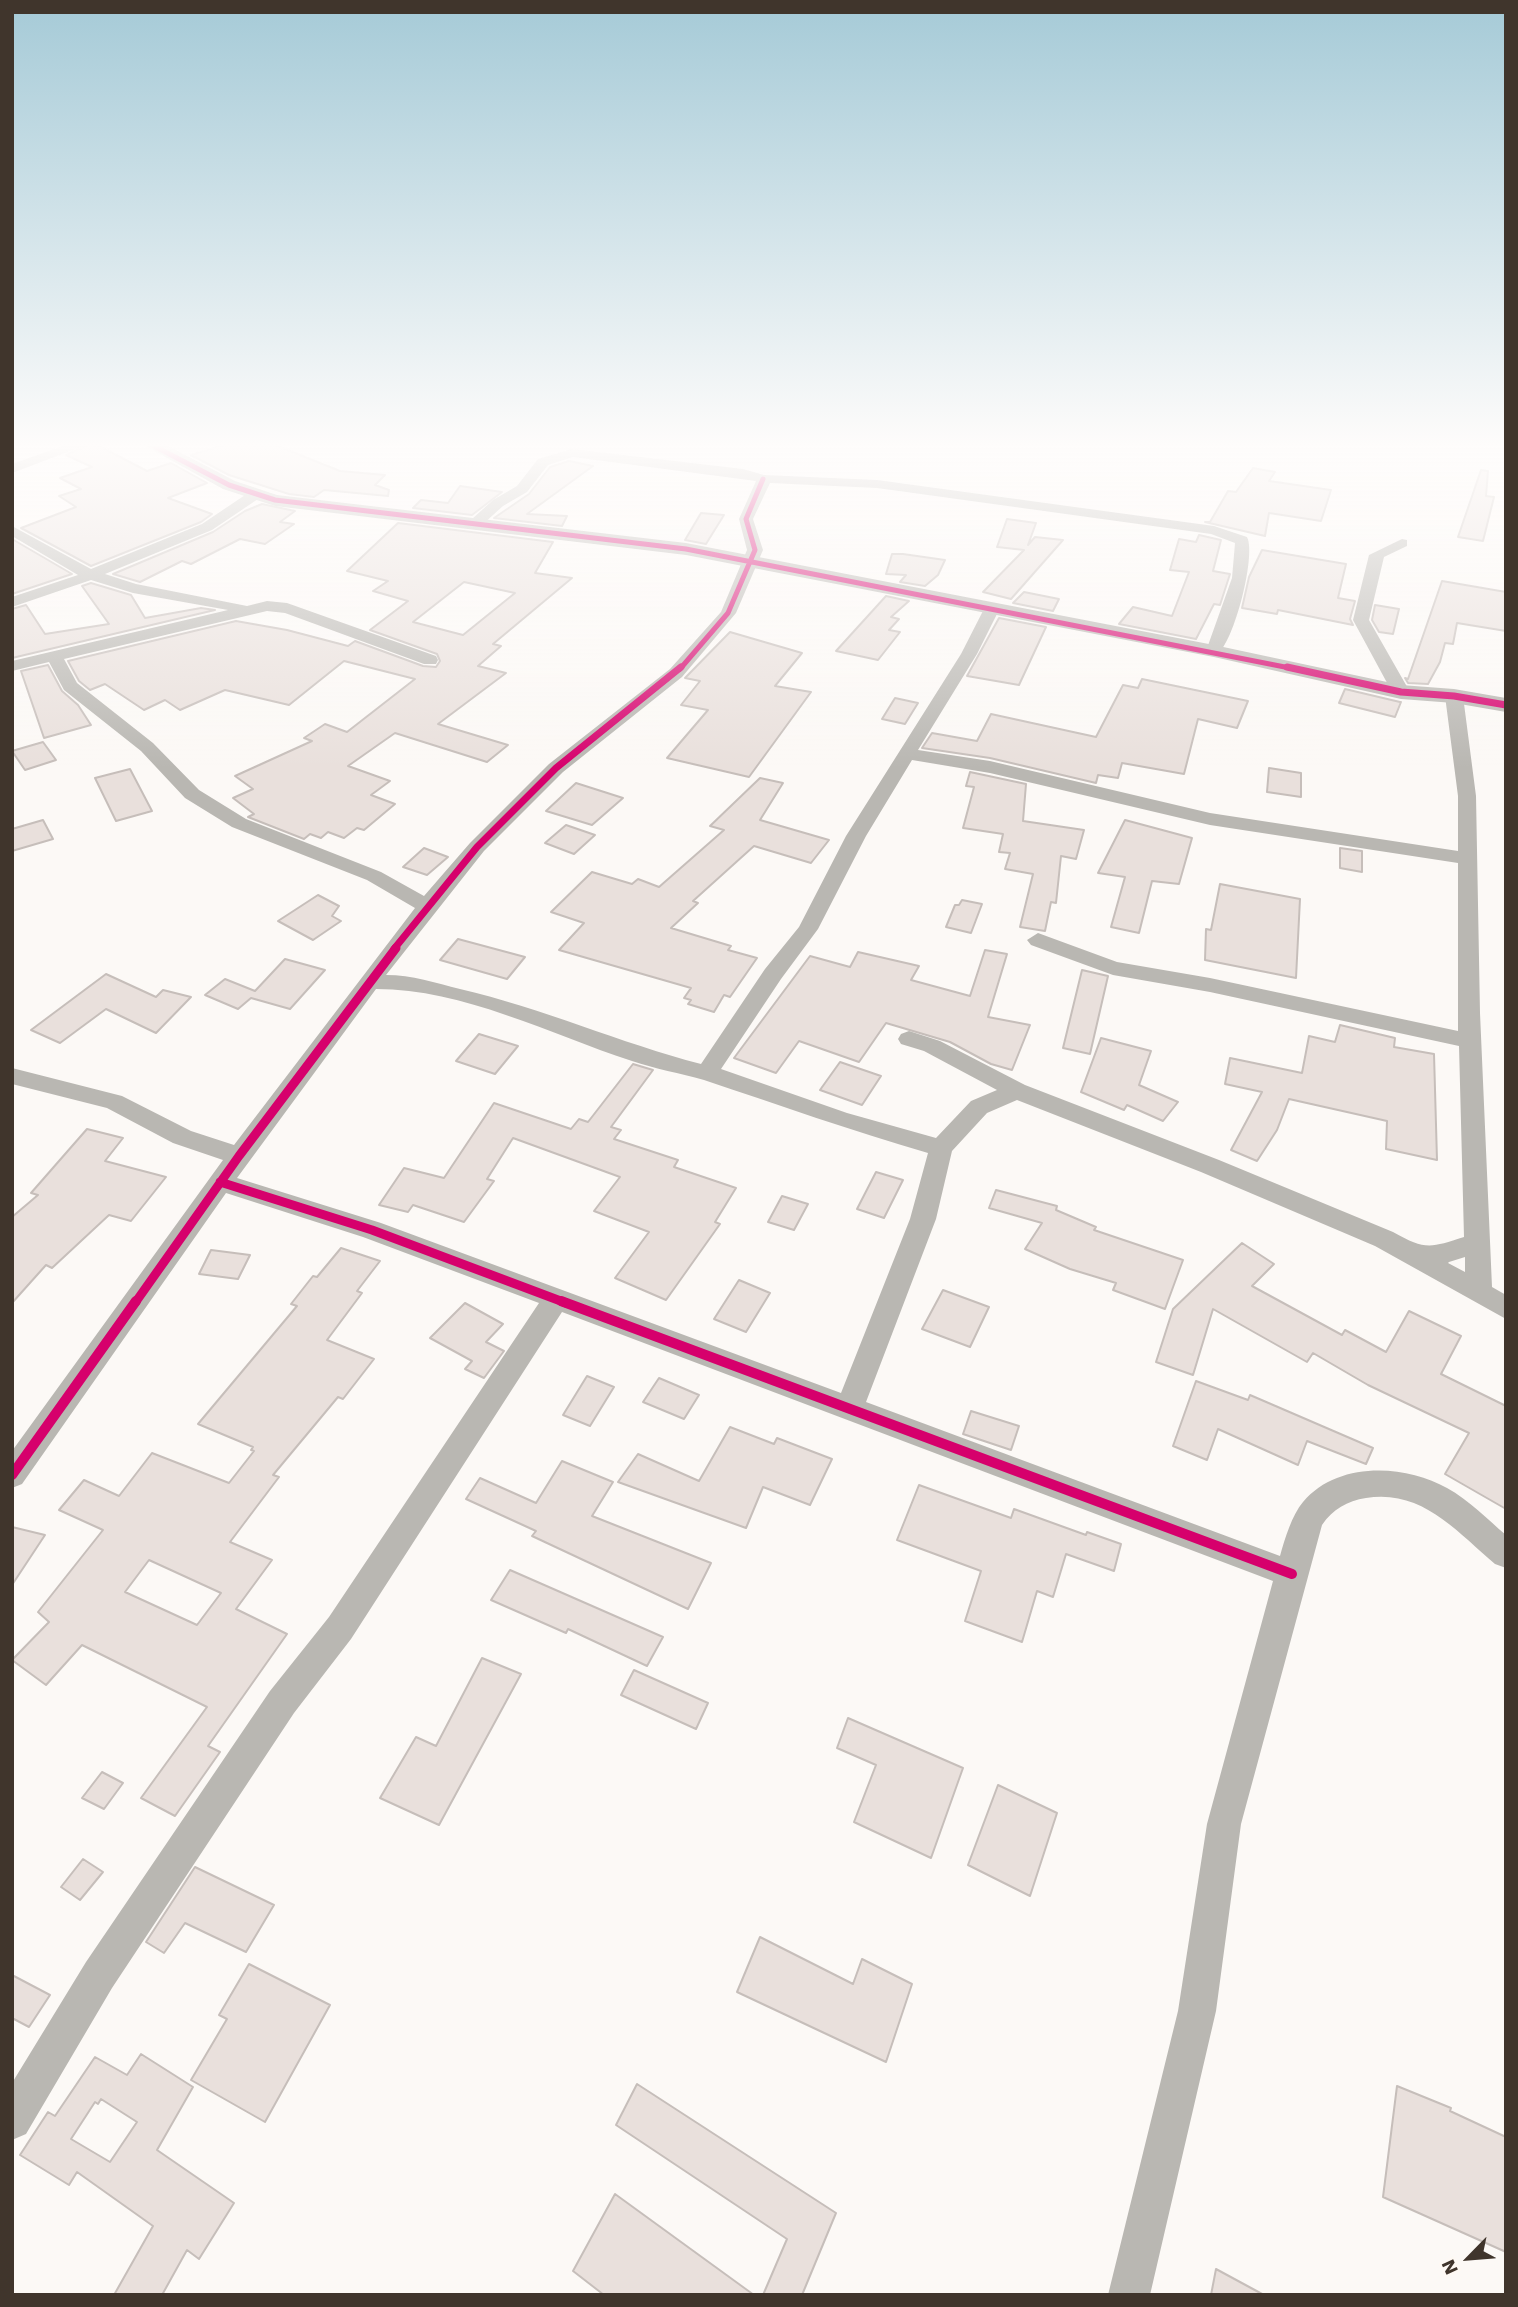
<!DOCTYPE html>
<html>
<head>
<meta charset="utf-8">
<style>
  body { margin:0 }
  #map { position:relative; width:1518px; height:2307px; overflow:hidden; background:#fcf9f6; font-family:"Work Sans",sans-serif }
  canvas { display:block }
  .frame { position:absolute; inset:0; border:14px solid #40352c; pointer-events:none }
  .north { position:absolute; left:1434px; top:2223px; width:70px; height:70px; -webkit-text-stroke:5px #fef9f4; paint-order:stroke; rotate:245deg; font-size:19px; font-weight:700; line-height:28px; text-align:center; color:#40352c }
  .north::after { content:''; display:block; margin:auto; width:24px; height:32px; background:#40352c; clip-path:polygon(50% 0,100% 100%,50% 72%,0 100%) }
</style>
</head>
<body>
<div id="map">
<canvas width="1518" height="2307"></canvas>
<div class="frame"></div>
<div class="north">N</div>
</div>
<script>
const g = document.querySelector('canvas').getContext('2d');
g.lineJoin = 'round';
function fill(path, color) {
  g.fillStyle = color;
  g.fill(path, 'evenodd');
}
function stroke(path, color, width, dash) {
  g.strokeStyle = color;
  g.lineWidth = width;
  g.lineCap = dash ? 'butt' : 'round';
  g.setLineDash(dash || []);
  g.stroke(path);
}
const building = new Path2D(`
  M88,445H97L147,471L171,463L207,483L168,498L212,514L201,522L91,566L21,528L76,507L59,496L81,489L60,478L92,467L66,455Z
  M224,445H275L340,471L385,475L375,485L389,490L388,496L324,490L314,497L289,494L229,475L191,455Z
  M569,461L593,466L527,514L567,516L562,526L494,518L529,494L550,467Z
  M1253,468L1275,472L1269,481L1331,490L1321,521L1269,513L1265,536L1205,522H1210L1228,491L1236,492Z
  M1481,470L1488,471L1486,496L1494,497L1483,541L1458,537Z
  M460,486L502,492L472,515L413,508L421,500L448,503Z
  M262,504L295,511L280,522L294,524L265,544L240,539L191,564L182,561L140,582L113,574L213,532L245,511Z
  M701,513L724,515L706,544L685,540Z
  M1007,519L1036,523L1028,545L1035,537L1063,540L1011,599L983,592L1024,550L997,547Z
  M398,523L553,542L535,573L572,578L493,644L501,646L478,666L506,673L438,724L508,745L487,762L395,733L348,766L390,781L371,795L395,804L364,830L357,828L344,838L328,832L321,838L310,834L304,839L248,817L254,814L233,798L253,789L235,776L312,741L304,738L325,724L347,732L415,679L344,661L289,705L225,690L180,710L165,700L144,710L105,684L90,690L79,681L68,661L236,621L287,630L348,646L355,641L423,666L436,667L440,661L437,654L370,630L408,601L373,591L388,581L347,571ZM464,582L515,593L463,635L413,622Z
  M1199,535L1221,540L1213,571L1230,574L1220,605L1214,604L1196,639L1119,624L1133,607L1172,616L1189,572L1170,570L1179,539L1196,542Z
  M12,539L72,574L12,594Z
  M1262,550L1346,564L1338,598L1355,601L1350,619L1353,625L1278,610L1277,614L1242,608L1249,577Z
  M892,554H903L945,560L938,575L925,586L900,582L906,575L886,574Z
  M1442,581L1506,592V631L1457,623L1453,644L1445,643L1440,662L1428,684L1408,683L1405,678L1408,679Z
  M91,583L131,595L145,618L201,608L215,610L12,658V609L26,605L45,634L109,624L82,586Z
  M1024,592L1059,599L1053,611L1013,603Z
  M886,596L909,601L891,617L899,619L889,630L900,632L878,660L836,651Z
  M1375,605L1399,609L1393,634L1379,632L1372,620Z
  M999,618L1046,627L1019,685L967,676Z
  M730,632L802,653L775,686L811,692L749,777L667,758L708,710L681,705L700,681L685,678Z
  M48,665L62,691L78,705L91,725L44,738L21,671Z
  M1142,679L1248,701L1237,728L1198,719L1184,774L1122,763L1118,778L1098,775L1096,783L990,758L922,748L932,733L977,741L991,714L1096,737L1123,685L1138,688Z
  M1345,689L1400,702H1401L1395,717L1339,703Z
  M895,698L918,703L905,724L882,719Z
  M43,742L56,760L25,770L12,751Z
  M1269,768L1301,773V797L1267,792Z
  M130,769L152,811L116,821L95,778Z
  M970,772L1026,784L1023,821L1084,830L1076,859L1061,856L1056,903L1051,902L1045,931L1020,927L1033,874L1005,869L1010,853L999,852L1003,834L963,828L974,787L966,786Z
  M760,778L783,783L760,820L829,840L811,863L754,846L693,901L698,903L671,928L731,946L728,950L757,958L730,997L724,995L714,1012L688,1004L691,1000L684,998L691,988L559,950L584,923L551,912L592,872L632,884L638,879L659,887L724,830L710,826Z
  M576,783L623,798L592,825L546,811Z
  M43,820L53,839L12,851V829Z
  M1125,820L1192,838L1179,884L1152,881L1139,933L1111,927L1125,877L1098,873Z
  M566,825L595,835L574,854L545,843Z
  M424,848L448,857L427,875L403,867Z
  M1340,848L1362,851V872L1340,868Z
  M1220,884L1300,899L1296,978L1205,960L1206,929L1211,930Z
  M318,895L339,906L332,916L341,921L313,940L278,921Z
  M962,900L982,904L971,933L946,927L955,905H959Z
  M458,939L525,957L507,979L440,960Z
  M985,950L1007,954L988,1017L1030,1025L1012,1070L991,1064L950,1042L886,1023L859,1062L799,1041L776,1073L734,1058L810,956L850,967L858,952L919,966L911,980L970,996Z
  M285,959L325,970L290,1009L251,998L238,1009L205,995L225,979L255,991Z
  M1082,970L1108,976L1090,1054L1063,1048Z
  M106,974L156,997L163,990L191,997L156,1033L106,1009L60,1043L31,1030Z
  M1340,1025L1395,1038L1394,1047L1434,1054L1437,1160L1386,1149L1387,1121L1289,1099L1277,1130L1257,1161L1231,1150L1262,1092L1225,1084L1230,1058L1302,1073L1309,1036L1335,1042Z
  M479,1034L518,1046L495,1074L456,1061Z
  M1101,1038L1151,1051L1139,1085L1178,1102L1163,1121L1127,1105L1124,1110L1081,1092Z
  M840,1062L881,1076L862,1105L820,1090Z
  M633,1064L653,1070L611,1127L621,1130L614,1139L678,1160L674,1167L736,1188L715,1222L720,1224L666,1300L615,1278L649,1232L594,1211L620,1177L513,1138L487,1179L494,1181L464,1222L413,1205L408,1212L379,1205L404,1168L444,1178L494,1103L571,1129L579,1119L588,1122Z
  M87,1129L123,1138L105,1161L166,1177L131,1221L109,1215L52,1268L46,1265L12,1303V1217L38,1195L31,1193Z
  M876,1172L903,1180L884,1218L857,1209Z
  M996,1190L1057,1206L1056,1210L1096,1227L1094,1230L1183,1260L1165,1309L1113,1290L1116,1283L1070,1269L1025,1249L1042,1223L989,1208Z
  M782,1196L808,1204L794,1230L768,1222Z
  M1242,1243L1274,1264L1252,1286L1342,1335L1345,1330L1386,1352L1409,1311L1461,1336L1441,1374L1506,1406V1509L1445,1474L1469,1433L1368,1385L1313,1353L1307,1362L1213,1309L1193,1375L1156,1362L1173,1309Z
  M341,1248L380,1261L357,1291L362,1293L327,1340L374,1359L343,1399L338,1397L273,1475L279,1477L230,1542L272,1560L236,1609L287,1634L208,1746L220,1752L175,1816L141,1798L207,1707L82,1645L46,1685L12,1660L49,1622L38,1612L103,1530L59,1510L84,1480L119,1496L152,1453L229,1483L254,1451L251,1450L253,1447L198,1424L297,1306L291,1304L313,1276L317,1277ZM149,1560L221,1593L197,1625L125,1592Z
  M211,1250L250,1255L238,1279L199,1274Z
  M739,1280L770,1293L746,1332L714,1319Z
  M943,1290L989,1307L970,1347L922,1329Z
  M465,1303L503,1324L486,1342L504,1351L484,1378L465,1369L472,1361L430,1338Z
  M587,1376L614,1387L590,1426L563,1415Z
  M659,1378L699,1395L684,1419L643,1402Z
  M1196,1381L1248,1400L1250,1395L1373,1448L1366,1464L1307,1441L1298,1465L1218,1429L1207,1460L1173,1446Z
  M971,1411L1019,1426L1011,1450L963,1434Z
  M730,1427L774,1444L777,1438L832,1459L810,1505L763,1487L746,1528L618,1482L638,1454L699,1481Z
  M562,1461L613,1482L592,1516L711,1563L688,1609L532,1536L536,1531L466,1499L480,1478L536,1503Z
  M919,1485L1011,1518L1014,1509L1086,1535L1087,1532L1121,1544L1114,1571L1066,1554L1053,1597L1037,1591L1022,1642L965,1621L981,1571L897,1540Z
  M12,1527L45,1535L12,1585Z
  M510,1570L663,1637L647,1666L568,1629L566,1633L491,1600Z
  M482,1658L521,1674L439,1825L380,1798L416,1737L436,1746Z
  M634,1670L708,1703L696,1729L621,1695Z
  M848,1718L963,1768L931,1858L854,1822L876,1765L837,1748Z
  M102,1772L123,1783L104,1809L82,1798Z
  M998,1785L1057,1813L1030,1896L968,1865Z
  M83,1859L103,1872L80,1900L61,1887Z
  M195,1867L274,1905L246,1952L185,1923L164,1953L146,1942Z
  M760,1937L853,1984L862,1959L912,1984L886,2062L737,1992Z
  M249,1964L330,2005L265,2122L191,2080L227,2019L219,2015Z
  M12,1975L50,1995L29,2027L12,2018Z
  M141,2054L193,2087L157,2150L234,2203L199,2259L187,2250L162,2295H114L153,2226L77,2172L69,2185L20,2155L48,2112L55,2116L95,2057L127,2075ZM101,2099L137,2122L110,2162L71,2139L95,2102L98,2104Z
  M637,2084L836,2213L802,2295H763L787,2239L616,2125Z
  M1397,2086L1451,2108L1450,2111L1506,2137V2252L1383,2197Z
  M615,2194L754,2295H604L573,2271Z
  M1216,2269L1264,2295H1211Z`);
const minor = new Path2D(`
  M66,445H86L12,473V464Z
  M572,449L743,469L764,475L877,480L1214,526L1247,537C1257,555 1232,652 1214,656L1206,651L1232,578L1235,543L1211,534L877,488L770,483L753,519L763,550L736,613L682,677L563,772L484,851L386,975C412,975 436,983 460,989C542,1008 620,1043 701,1064L765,969L799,927L846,836L961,654L986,605H998L1000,608L977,654L918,750L990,761L1210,813L1458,851V796L1445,696L1454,691L1463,696L1476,796L1480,1013L1492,1287L1506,1295V1319L1375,1246L1201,1172L1017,1100L987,1113L952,1151L936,1219L866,1402L1280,1556C1285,1538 1292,1515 1303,1502C1337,1461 1405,1464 1447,1488C1469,1500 1487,1519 1506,1535V1568L1495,1564C1456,1531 1422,1489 1366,1498C1347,1501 1333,1509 1322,1525L1241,1824L1216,2011L1150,2295H1108L1178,2011L1207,1824L1273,1581L562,1312L351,1639L294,1713L112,1988L26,2134L12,2140V2083L86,1962L270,1691L329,1617L539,1303L363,1237L226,1193L22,1484L12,1488V1451L223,1160L173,1143L107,1108L12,1084V1068L122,1096L191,1131L234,1145L415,908L367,880L232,827L185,798L141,751L64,690L49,662L12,671V661L228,610L133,593L91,580L12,607V597L78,575L12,536V526L91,569L202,524L251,491H261V497L212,530L105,574L136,584L247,606L267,601L287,603L436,656L438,660L436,664H424L285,613L267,611L64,659L77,683L153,743L199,790L246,819L381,872L424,896L470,843L549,764L670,669L721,612L747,550L739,519L756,481L573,457L548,465L527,492L503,506L482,525H472V519L493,500L517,486L538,459ZM912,760L990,773L1210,825L1458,863V1031L1210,978L1117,962L1038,933L1027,940L1031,945L1113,975L1210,992L1459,1046L1464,1237C1430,1248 1425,1250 1393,1232L1219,1160L1025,1085L940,1041L909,1031L901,1034L898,1039L901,1044L924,1051L997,1090L971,1101L936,1138L847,1113L721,1069L781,979L818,929L866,836ZM376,989C464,989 549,1034 632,1061C655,1069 680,1073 704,1080C779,1105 852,1131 928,1153L910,1219L841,1393L381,1223L237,1178ZM1465,1257V1272L1448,1263L1449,1262Z
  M1402,539L1407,540V546L1384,557L1369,620L1410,692L1401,697L1392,692L1353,620L1369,555Z`);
const tertiary = new Path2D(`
  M144,445H166L235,481L277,495L686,543L1214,645L1401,685L1454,689L1506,698V712L1454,703L1401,699L1214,657L686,555L275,506L223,489Z`);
const cyclewayFar3 = new Path2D(`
  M152,445L229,485L275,500L686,549L1295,669
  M680,669L728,613L755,550L746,519L763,479`);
const cyclewayFar2 = new Path2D(`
  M1287,667L1401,692L1454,696L1506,705
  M394,949L477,847L556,768L681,667`);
const cyclewayFar1 = new Path2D(`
  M220,1182L372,1230L566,1303
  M135,1303L239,1156L396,948`);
const cycleway = new Path2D(`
  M561,1301L1292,1574
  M12,1475L136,1301`);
fill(building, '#e9e0dc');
stroke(building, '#c6beba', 2);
fill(minor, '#b9b7b2');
fill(tertiary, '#b9b7b2');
stroke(cyclewayFar3, '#d6006c', 5);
stroke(cyclewayFar2, '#d6006c', 7);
stroke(cyclewayFar1, '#d6006c', 9);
stroke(cycleway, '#d6006c', 10);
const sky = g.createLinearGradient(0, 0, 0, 768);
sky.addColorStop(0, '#a5cad7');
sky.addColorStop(0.58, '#fefcfb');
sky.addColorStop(1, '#fefcfb00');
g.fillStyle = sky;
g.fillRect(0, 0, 1518, 768);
</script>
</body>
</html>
